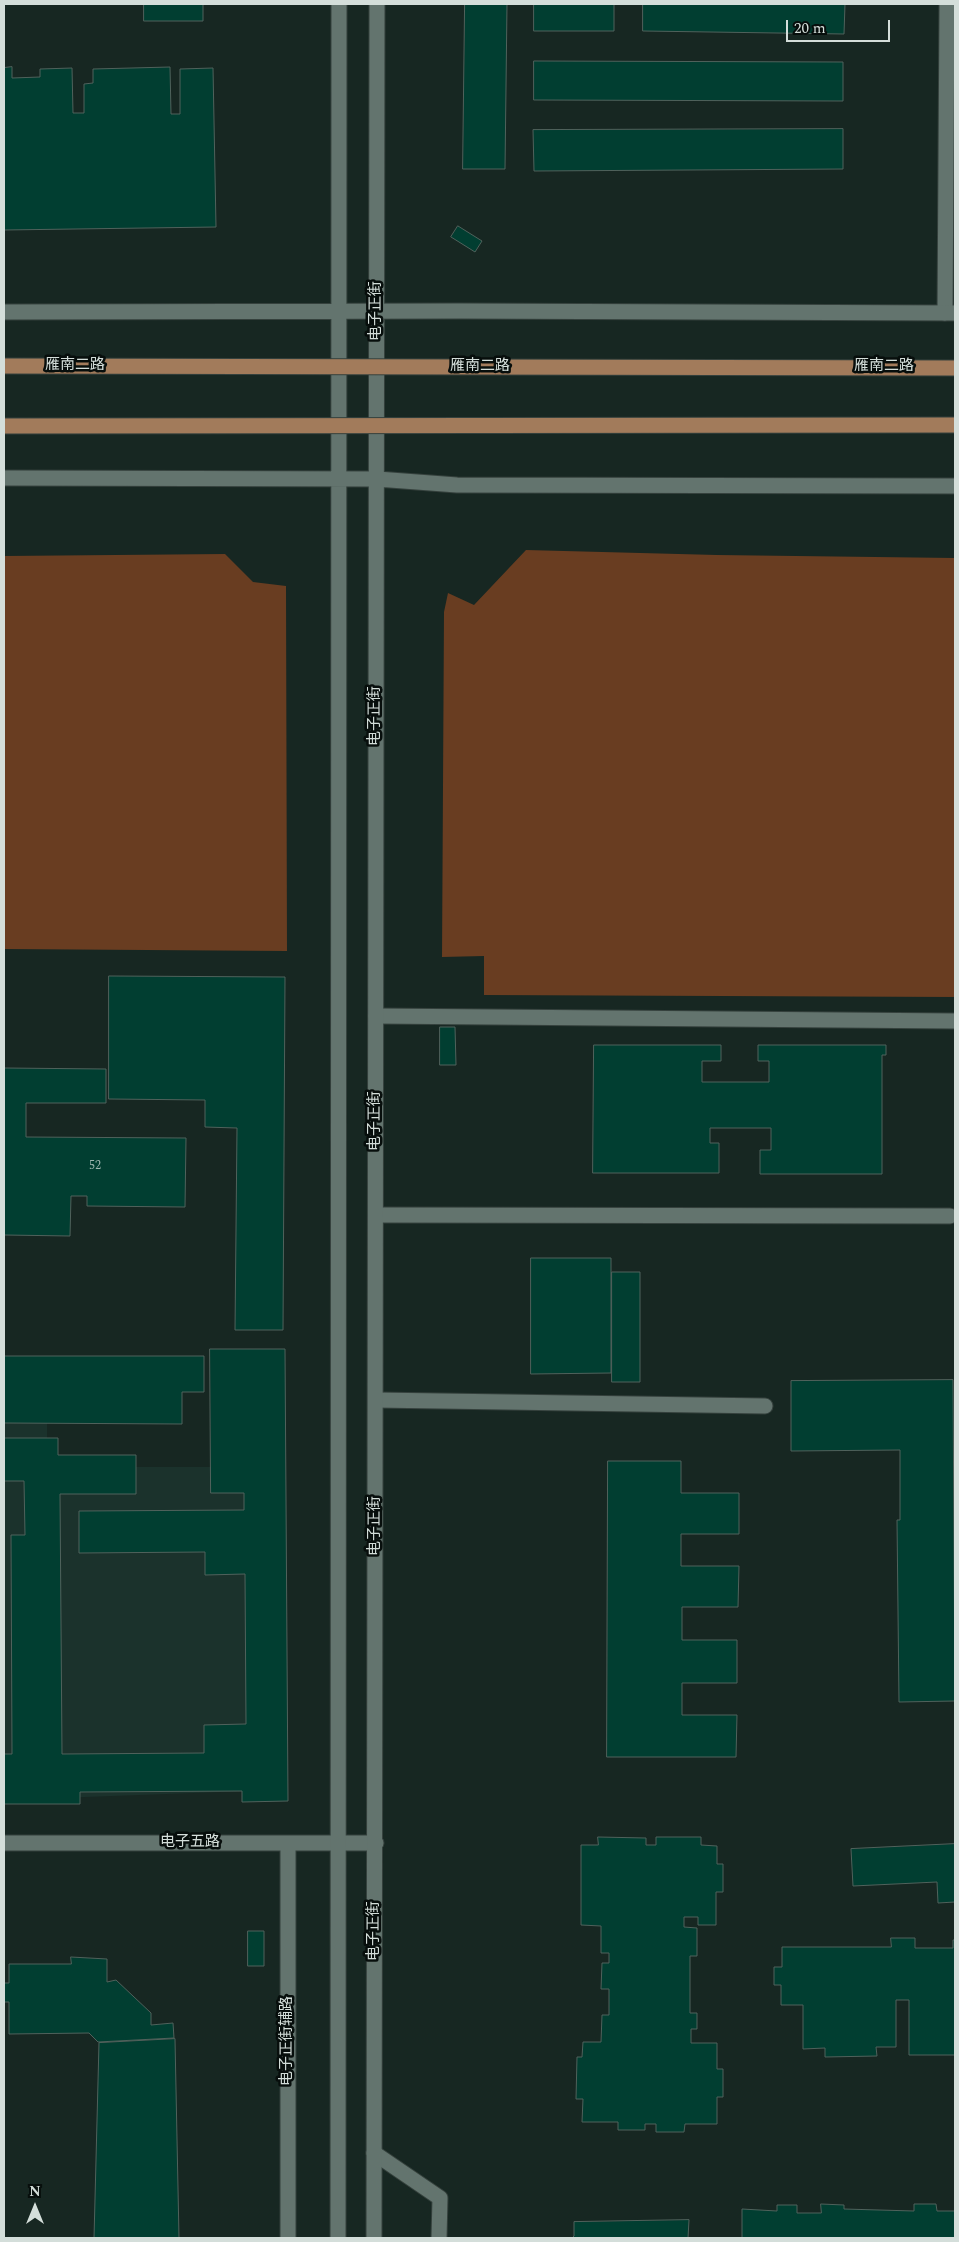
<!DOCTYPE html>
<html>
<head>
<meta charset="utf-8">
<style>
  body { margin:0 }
  #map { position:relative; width:959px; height:2242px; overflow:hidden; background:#172722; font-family:Spectral,serif }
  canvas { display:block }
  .frame { position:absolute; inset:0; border:5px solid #d4deda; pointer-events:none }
  .north { position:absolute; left:10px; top:2182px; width:50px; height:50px; -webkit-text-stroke:4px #070e0c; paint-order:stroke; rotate:0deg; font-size:14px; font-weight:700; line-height:20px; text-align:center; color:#d4deda }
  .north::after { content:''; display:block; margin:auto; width:18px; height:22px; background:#d4deda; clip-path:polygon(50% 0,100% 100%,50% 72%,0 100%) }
  .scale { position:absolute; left:786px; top:20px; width:104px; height:22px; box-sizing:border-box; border:2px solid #d4deda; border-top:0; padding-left:6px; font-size:15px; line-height:18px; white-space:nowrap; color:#d4deda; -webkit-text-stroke:4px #070e0c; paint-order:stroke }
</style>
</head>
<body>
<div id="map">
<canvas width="959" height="2242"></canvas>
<div class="frame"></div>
<div class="north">N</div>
<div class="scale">20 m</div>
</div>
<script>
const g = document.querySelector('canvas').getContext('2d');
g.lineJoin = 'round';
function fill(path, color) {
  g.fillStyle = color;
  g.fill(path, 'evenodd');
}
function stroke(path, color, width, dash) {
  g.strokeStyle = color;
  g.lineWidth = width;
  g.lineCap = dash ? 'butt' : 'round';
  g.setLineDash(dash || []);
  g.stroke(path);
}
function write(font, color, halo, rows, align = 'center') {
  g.font = font + ' Spectral,"Noto Sans SC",serif';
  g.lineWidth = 5;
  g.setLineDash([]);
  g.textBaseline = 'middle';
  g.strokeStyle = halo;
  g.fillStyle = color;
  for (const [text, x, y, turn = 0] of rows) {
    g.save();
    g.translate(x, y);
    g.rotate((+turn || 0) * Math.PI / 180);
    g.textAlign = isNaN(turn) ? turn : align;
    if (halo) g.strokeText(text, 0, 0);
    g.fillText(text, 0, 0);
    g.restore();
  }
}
const built = new Path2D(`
  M4,1418H47V1467H275V1790L4,1800Z`);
const green = new Path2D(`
  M526,550L717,555L955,558V997L484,995V956L442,957L444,612L448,593L474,605Z
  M225,554L253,582L286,586L287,951L4,949V556Z`);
const building = new Path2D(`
  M144,4H203V21H144Z
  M465,4H507L505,169H463Z
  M534,4H614V31H534Z
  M643,4H845L844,34L643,31Z
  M534,61L843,62V101L534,100Z
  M12,67V78L40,77V69L72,68L73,113H84V84L93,83V69L170,67L171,114H180V69L213,68L216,227L4,230V68Z
  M843,129V169L534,171L533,130Z
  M458,226L482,241L475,252L451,237Z
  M109,976L285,977L283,1330H235L237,1128L205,1127V1100L109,1099Z
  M440,1027H455L456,1065H440Z
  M594,1045H721V1061H702V1082H769V1061H758V1045H886V1055H882V1174H760V1150H771V1128H710V1143H719V1173H593Z
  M4,1068L106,1069V1103H26V1137L186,1138L185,1207L87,1206V1196H71L70,1236L4,1235Z
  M531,1258H611V1373L531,1374Z
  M612,1272H640V1382H612Z
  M210,1349H285L288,1801L242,1802V1791L80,1792V1804H4V1754H12L11,1535H25L24,1481H4V1438H58V1455H136V1494H60L62,1754L204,1753V1725L246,1724L245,1574L205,1575V1552L79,1553V1511L244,1510V1493H211Z
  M4,1356H204V1392H182V1424L4,1423Z
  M953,1380L955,1701L899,1702L897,1520H900V1450L791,1451V1381Z
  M608,1461H681V1493H739V1534H681V1566H739L738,1607H682V1640H737V1683H682V1715H737L736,1757H607Z
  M598,1837L646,1838V1845H656V1837H701V1845L717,1846V1864H723V1892H716V1925H698V1917H684V1927L697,1928V1956H690V2013H697V2029H691V2043H717V2069H723V2097H717V2124H685L684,2132H656V2124H645V2130H618V2122H582L583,2099H576L577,2057H582L583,2042H601L602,2015H609V1989H601L602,1963H609V1953H601V1926L581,1925V1845H598Z
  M955,1844V1902L938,1903L937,1882L853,1886L851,1849Z
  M248,1931H264V1966H248Z
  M891,1938H915V1948H953V1940H955V2055H909V2000H896V2047H876L877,2056L825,2057V2048L803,2049V2005H781V1985H774V1967H782V1947H891Z
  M71,1957L107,1959V1982L116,1980L151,2013V2025L173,2023L174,2038L98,2042L89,2033L9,2034V2002H4V1983H9V1964H71Z
  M175,2039L179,2238H94L99,2043Z
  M821,2204L844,2205V2209L914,2211V2204H936L937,2211H955V2238H742V2209L777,2211V2205H797V2213H821Z
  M689,2220L688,2238H572L574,2236V2222Z`);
const minor = new Path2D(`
  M945,313L947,4
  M376,1016L955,1021
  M376,1215L950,1216
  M376,1400L765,1406
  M4,1843H376
  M288,1843V2238
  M374,2153L440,2198L439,2238`);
const secondary = new Path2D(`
  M4,312L459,311L955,313
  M4,478L377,479L457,485L955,486
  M338,2238L339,4
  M374,2238L377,4`);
const primaryBridge = new Path2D(`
  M4,366L955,368
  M4,426L955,425`);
const numberNames = [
  ["52",95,1167]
];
const streetNames = [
  ["电子正街",377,311,-90],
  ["雁南二路",75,366],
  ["雁南二路",480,367],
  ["雁南二路",884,367],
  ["电子正街",376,716,-90],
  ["电子正街",376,1121,-90],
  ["电子正街",376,1526,-90],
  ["电子五路",190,1843],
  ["电子正街",375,1931,-90],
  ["电子正街辅路",288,2041,-90]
];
fill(built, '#1b322c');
fill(green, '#693d21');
fill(building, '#013e31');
stroke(building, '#50625c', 1);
stroke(minor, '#35413d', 17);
stroke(secondary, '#35413d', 17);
stroke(minor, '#63746e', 15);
stroke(secondary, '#63746e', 15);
stroke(primaryBridge, '#35413d', 17, []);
stroke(primaryBridge, '#a27b5b', 15);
write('12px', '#9fb6b0', null, numberNames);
write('15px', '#d4deda', '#070e0c', streetNames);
</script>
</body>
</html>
